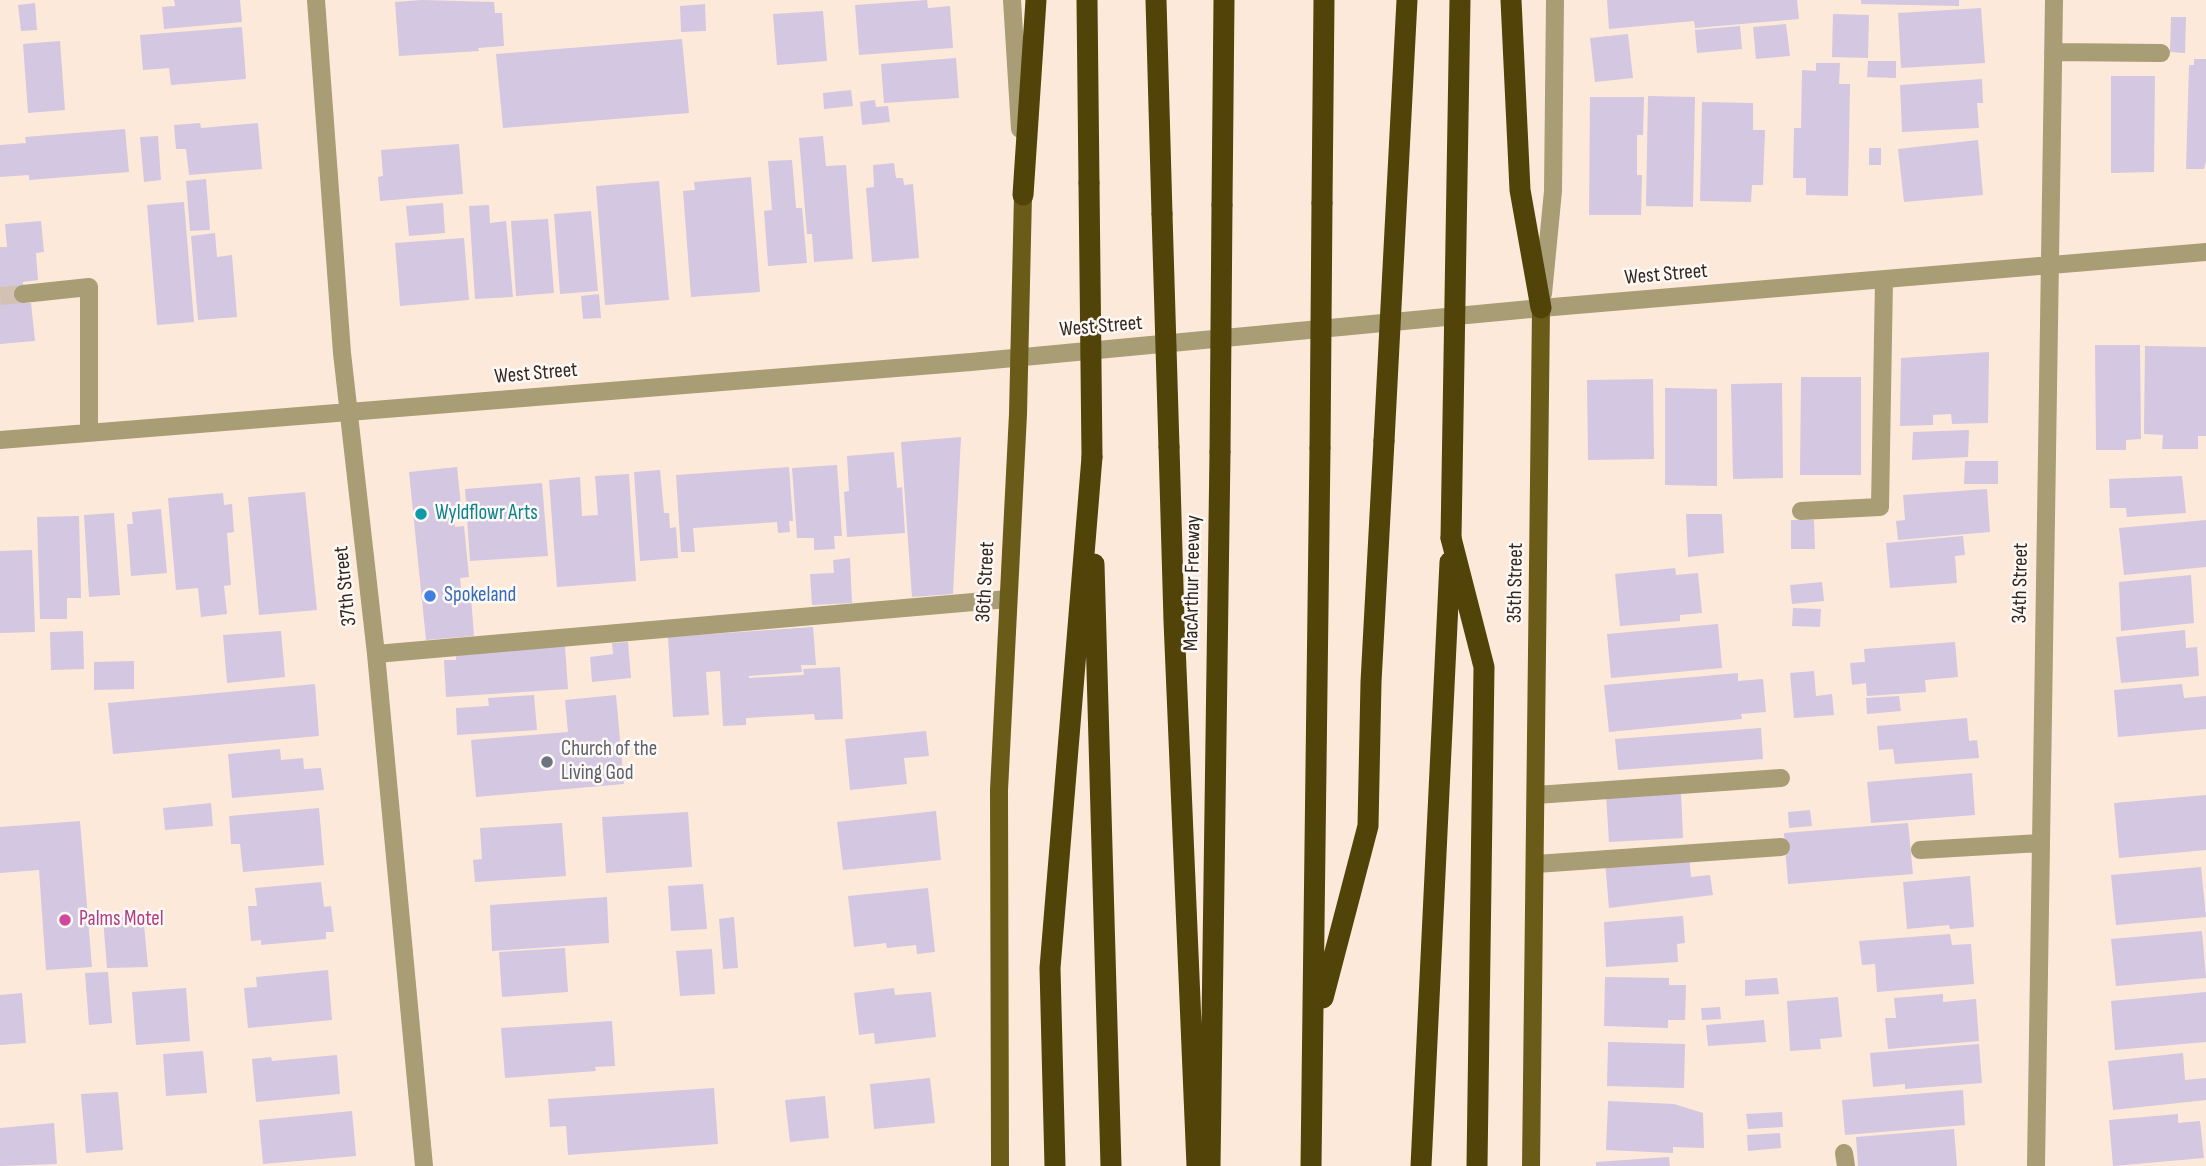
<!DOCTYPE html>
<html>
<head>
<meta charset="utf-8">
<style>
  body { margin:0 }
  canvas { display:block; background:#fce9d9 }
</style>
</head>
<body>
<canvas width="2206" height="1166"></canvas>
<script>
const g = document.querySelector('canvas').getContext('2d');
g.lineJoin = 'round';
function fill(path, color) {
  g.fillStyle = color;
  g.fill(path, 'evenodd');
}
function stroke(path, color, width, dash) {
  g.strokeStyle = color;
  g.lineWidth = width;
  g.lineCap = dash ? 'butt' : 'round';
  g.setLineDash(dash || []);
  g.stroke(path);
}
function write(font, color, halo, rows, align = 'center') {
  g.font = font + ' "Sofia Sans Condensed",sans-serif';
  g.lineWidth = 5;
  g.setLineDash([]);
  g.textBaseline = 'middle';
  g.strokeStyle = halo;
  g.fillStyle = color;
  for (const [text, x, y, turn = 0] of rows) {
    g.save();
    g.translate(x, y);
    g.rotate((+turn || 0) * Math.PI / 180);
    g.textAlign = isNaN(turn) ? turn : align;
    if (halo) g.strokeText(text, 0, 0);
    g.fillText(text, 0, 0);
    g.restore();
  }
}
const building = new Path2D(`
  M174,0H240L242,22L164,29L162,7L175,6Z
  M422,0L494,2L495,13H502L504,46L478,48L479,51L399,56L395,2Z
  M927,0L928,8L950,6L953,48L859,55L855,5Z
  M1607,0H1797L1799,19L1695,28L1694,21L1609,29Z
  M1861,0H1959V6L1861,4Z
  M35,3L37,30L21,31L18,5Z
  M705,4L706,31L681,32L680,6Z
  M1981,8L1985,63L1901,68L1898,13Z
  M823,11L827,61L777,65L773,14Z
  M1833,14L1869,15L1868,58L1832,57Z
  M2171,17H2186L2185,53L2170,52Z
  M1786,24L1790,56L1756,59L1753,27Z
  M1740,26L1742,49L1697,53L1695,30Z
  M242,27L246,79L171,85L169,68L143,70L140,35Z
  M1628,34L1633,78L1595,82L1590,38Z
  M682,39L689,113L503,128L496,54Z
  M60,41L65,110L28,113L23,44Z
  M956,58L959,98L884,103L881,64Z
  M2194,59H2206V161L2204,169H2186L2189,65H2194Z
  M1868,61H1896V78L1867,77Z
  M1816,63H1840L1839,84H1850L1848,196L1806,195V178H1793L1794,128H1801L1802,70L1816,71Z
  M2111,76H2155L2154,172L2111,173Z
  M1982,79L1983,103H1977L1979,128L1902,132L1900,85Z
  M851,90L853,106L824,109L823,93Z
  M1648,96L1695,97L1693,207L1646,206Z
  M1590,97H1644L1643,135H1637V175H1642L1641,215H1589Z
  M875,100L876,107L888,106L890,122L862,125L860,102Z
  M1702,102L1753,103V130H1765L1763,185H1752L1751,202L1700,201Z
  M200,123L201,128L258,123L262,169L189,175L186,149H176L174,125Z
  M125,129L129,172L29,180V175L0,177V145L26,143L25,137Z
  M158,136L161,180L144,182L140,137Z
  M823,136L826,166L846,165L853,259L814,262L812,234H807L799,138Z
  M1978,140L1983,195L1904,202L1898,149Z
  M459,144L463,194L380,201L378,177L383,176L381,150Z
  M1869,148H1881V165H1869Z
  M792,160L796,208H802L807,263L768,266L764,211L772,210L768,161Z
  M894,163L896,178H903L904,185L913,184L919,258L872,262L866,188L874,187L873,165Z
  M751,177L760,292L691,297L683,191L695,190L694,182Z
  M206,179L210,230L190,231L186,181Z
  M659,181L669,300L605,305L596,186Z
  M184,202L194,322L157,325L147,205Z
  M443,203L445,233L409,236L406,206Z
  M489,205L490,223L506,221L513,297L475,299L469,206Z
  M591,211L598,291L560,294L554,214Z
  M548,219L554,293L516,296L511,221Z
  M41,221L44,252L36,253L38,280L23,282L24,303H31L35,341L0,344V247H7L5,224Z
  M215,233L217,257L232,255L237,317L198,320L191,236Z
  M464,238L469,300L400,306L395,243Z
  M599,294L601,318L583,319L581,296Z
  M2095,345H2140L2141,439L2126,440V450H2096Z
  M2145,346L2206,347V436H2198V449H2162L2163,435L2144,434Z
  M1989,352L1988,423L1952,424L1951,414L1933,415V425L1900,426L1901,358Z
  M1801,377H1861V475H1800Z
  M1653,379L1654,459L1588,460L1587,380Z
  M1782,383L1783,478L1733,479L1731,384Z
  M1665,388L1717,389V486L1665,485Z
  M1969,430L1968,457L1912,460L1913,432Z
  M961,437L953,594L912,597L901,442Z
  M894,452L897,488L902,487L905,533L847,537L844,492L849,491L847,456Z
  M1965,461H1998V484H1964Z
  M837,465L842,536H834L835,549L814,550V538H797L792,468Z
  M457,467L461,506L454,507L455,527L464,526L469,577L460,578L462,598L471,597L474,636L426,640L409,472Z
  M789,467L793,521H789L790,532L778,533L777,522L693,528L695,552H681L676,475Z
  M660,470L664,513H669L670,528L676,527L678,558L640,561L634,472Z
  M629,474L636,581L557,587L549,480L580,477L582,516L598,515L595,476Z
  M2182,476L2186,513L2127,517L2126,508H2110L2109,479Z
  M542,483L548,556L470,561L465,489Z
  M1987,489L1990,532L1898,540L1896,521L1905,520L1903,495Z
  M305,492L317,610L259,615L248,497Z
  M223,493L224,505L232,504L234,532L227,533L231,585L224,586L227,614L201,617L198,588L176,590L168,498Z
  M161,509L167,573L131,576L127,524H133L132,512Z
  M114,513L120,595L89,597L84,515Z
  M1686,514H1722L1724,553L1688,557Z
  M79,516L81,598H67V619H40L37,517Z
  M1791,520H1814L1815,549H1791Z
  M2206,520V567L2124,575L2119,528Z
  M1963,536L1965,555L1955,556L1957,583L1890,588L1886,543Z
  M32,550L35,632L0,633V551Z
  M850,558L852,603L812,605L810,574L834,573L833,560Z
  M1675,568L1676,575L1698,573L1702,613L1680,615V621L1620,626L1615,574Z
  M2191,575L2194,623L2121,631L2119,582Z
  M1822,582L1824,601L1792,604L1790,585Z
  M1793,608L1821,609L1820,627L1792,626Z
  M1718,624L1722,668L1611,678L1607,634Z
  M813,627L816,665H801L802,672L749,676V678L804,675L803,669L840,667L843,719L815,720L814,714L746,718V725L723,726L720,671L706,672L709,715L673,717L668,637Z
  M2185,630L2186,648L2197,647L2199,676L2121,683L2116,637Z
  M83,631L84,669L51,670L50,632Z
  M281,631L285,677L227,683L223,635Z
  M628,642L631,678L592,682L590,657L613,654L612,643Z
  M1955,642L1958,677L1925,680L1926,692L1867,696L1866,683L1852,685L1850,663L1865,662L1864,649Z
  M565,646L568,689L446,697L444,660H456V654Z
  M134,661V689L94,690V662Z
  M1814,671L1816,696L1832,694L1834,715L1794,718L1790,673Z
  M1738,673V681L1763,679L1766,712L1741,714L1742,719L1609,732L1604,685Z
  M315,684L319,736L113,754L108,703Z
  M2182,684L2184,698L2206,696V729L2118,737L2114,690Z
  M534,695L537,730L457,735L456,708L489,706L488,698Z
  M616,695L624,784L476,797L471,740L568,732L565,700Z
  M1899,696L1901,711L1867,714L1866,698Z
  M1967,718L1969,741L1977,740L1979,758L1895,764L1893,749L1879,750L1877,726Z
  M1761,728L1763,759L1618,770L1615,739Z
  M926,731L929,756L904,758L907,784L850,790L845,739Z
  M280,749L281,760L303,758L304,769L321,768L324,790L232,798L228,754Z
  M1972,773L1975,815L1871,823L1867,782Z
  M1681,791L1683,838L1609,842L1606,795Z
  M2206,795V850L2119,858L2114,803Z
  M211,803L213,826L165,830L163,808Z
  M319,808L324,865L243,872L240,844H231L229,816Z
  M1810,810L1812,826L1789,828L1788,812Z
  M936,811L941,860L843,870L837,822Z
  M688,812L692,867L606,873L602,817Z
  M80,821L92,967L46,970L39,870L0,873V827Z
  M562,823L566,876L475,882L473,860L482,859L480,828Z
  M1908,823L1913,874L1788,884L1784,833Z
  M1689,855L1691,877L1710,875L1713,895L1609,908L1605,862Z
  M2201,867L2206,917L2116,925L2111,875Z
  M1970,876L1974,927L1950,929L1949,925L1907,929L1903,882Z
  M321,882L324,907L331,906L334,932H326V939L261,945V940L251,941L248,906H257L255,888Z
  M703,884L707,929L671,931L668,886Z
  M928,888L935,952L917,954L916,945L887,948L886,943L854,947L848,896Z
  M607,897L609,943L492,951L490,905Z
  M143,915L148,967L107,968L103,918Z
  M1683,916L1685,943L1677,944L1678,962L1606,967L1604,922Z
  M734,917L738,968L723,969L719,919Z
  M2202,931L2206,978L2116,986L2111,939Z
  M1950,934L1952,945L1971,944L1974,984L1877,992L1875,964L1862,965L1859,941Z
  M565,948L568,992L502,997L499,952Z
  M712,949L715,994L680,996L676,951Z
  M328,970L332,1020L248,1028L244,988L257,987L256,977Z
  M108,972L112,1023L89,1025L85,973Z
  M1605,977L1669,978V985H1686L1685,1020H1668V1028L1604,1026Z
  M1777,978L1779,994L1745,996V980Z
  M186,988L190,1041L136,1045L132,992Z
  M894,988L895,995L931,992L936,1037L875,1044L874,1033L859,1035L854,993Z
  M2206,992V1042L2115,1050L2111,1001Z
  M22,993L26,1043L0,1045V995Z
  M1943,994V1002L1976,999L1979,1041L1888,1049L1885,1018H1896L1894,998Z
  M1838,997L1842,1037L1820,1039L1821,1049L1790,1051L1787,1001Z
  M1720,1007L1721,1019L1702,1020L1701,1008Z
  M1764,1020L1766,1042L1708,1046L1706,1025Z
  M612,1021L615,1066L595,1067L596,1071L505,1078L501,1028Z
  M1608,1042L1685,1044L1684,1088L1607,1086Z
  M1979,1044L1982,1083L1905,1089V1084L1873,1087L1870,1053Z
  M203,1051L207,1093L166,1096L163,1054Z
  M2183,1053L2185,1080L2206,1078V1100L2113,1110L2108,1061Z
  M337,1055L340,1094L256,1102L252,1059L271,1057L272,1061Z
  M930,1078L935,1123L874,1129L870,1084Z
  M714,1088L718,1144L568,1155L566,1126L550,1127L548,1099Z
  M1963,1090L1965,1125L1845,1135L1842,1100Z
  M118,1092L123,1150L86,1153L81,1094Z
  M825,1096L829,1138L790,1142L785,1100Z
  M1608,1101L1674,1104L1703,1113L1704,1148L1673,1147V1153L1606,1150Z
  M352,1111L356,1156L263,1164L259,1120Z
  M1782,1112L1783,1127L1748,1129L1746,1114Z
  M2178,1114V1123L2200,1121L2204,1158L2113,1166L2109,1120Z
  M54,1123L57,1164L0,1166V1128Z
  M1954,1129L1957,1166H1858L1856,1137Z
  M1780,1133L1781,1148L1748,1151L1747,1135Z
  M1669,1157L1670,1166H1596V1162Z`);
const minorTunnel = new Path2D(`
  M0,296L23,294`);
const minor = new Path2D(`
  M316,0L342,353L376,654L424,1166
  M1012,0L1020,129
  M2053,52L2161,53
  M23,294L89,287V432
  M1543,294L1553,191L1555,0
  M0,440L971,362L1541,308L2206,252
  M1801,511L1880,507L1884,280
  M376,654L1008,599
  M1536,795L1781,778
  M1920,850L2040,843
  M1536,864L1781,847
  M1844,1153L1846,1166
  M2036,1166L2054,0`);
const major = new Path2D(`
  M1000,1166L999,790L1018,414L1023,195
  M1531,1166L1541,308`);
const highway = new Path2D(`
  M1087,0L1089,183
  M1156,0L1162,214
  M1511,0L1520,190L1541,308
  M1023,195L1036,0
  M1322,203L1324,0
  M1222,205L1224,0
  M1169,447L1174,621L1197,1166
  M1451,538L1484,667L1477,1166
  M1094,564L1111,1166
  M1323,998L1368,826L1371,682L1384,441
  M1055,1166L1050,968L1092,457
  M1210,1166L1220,452
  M1311,1166L1320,448
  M1421,1166L1450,562`);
const highwayBridge = new Path2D(`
  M1089,183L1092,457
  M1162,214L1169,447
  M1384,441L1407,0
  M1320,448L1322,203
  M1220,452L1222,205
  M1451,538L1460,0`);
const markers = [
  [421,514,7,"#0f9aa8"],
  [430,596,7,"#3f7fe0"],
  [547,762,7,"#6b7280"],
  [65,920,7,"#d1479c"]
];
const streetNames = [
  ["West Street",1666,275,-5],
  ["West Street",1101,327,-5],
  ["West Street",536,374,-5],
  ["36th Street",986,582,-87],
  ["MacArthur Freeway",1193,583,-89],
  ["35th Street",1516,583,-89],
  ["34th Street",2021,583,-89],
  ["37th Street",346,586,-96]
];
const cultureNames = [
  ["Wyldflowr Arts",435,514]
];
const shopNames = [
  ["Spokeland",444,596]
];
const worshipNames = [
  ["Church of the",561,750],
  ["Living God",561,774]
];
const hotelNames = [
  ["Palms Motel",79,920]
];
fill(building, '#d4c7e1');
stroke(minorTunnel, '#d3c2b4', 18, [18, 9]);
stroke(minor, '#a89d75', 18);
stroke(major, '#6b5b19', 18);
stroke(highway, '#524409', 21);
stroke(highwayBridge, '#524409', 21);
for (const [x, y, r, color] of markers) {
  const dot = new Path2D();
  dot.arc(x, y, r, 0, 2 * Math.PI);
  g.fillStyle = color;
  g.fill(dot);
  stroke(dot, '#fef9f5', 2.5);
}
write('21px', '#302720', '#fef9f5', streetNames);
write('21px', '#0d838f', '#fef9f5', cultureNames, 'left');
write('21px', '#366cbe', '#fef9f5', shopNames, 'left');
write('21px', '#5b616d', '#fef9f5', worshipNames, 'left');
write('21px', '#b23c85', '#fef9f5', hotelNames, 'left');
</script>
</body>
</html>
